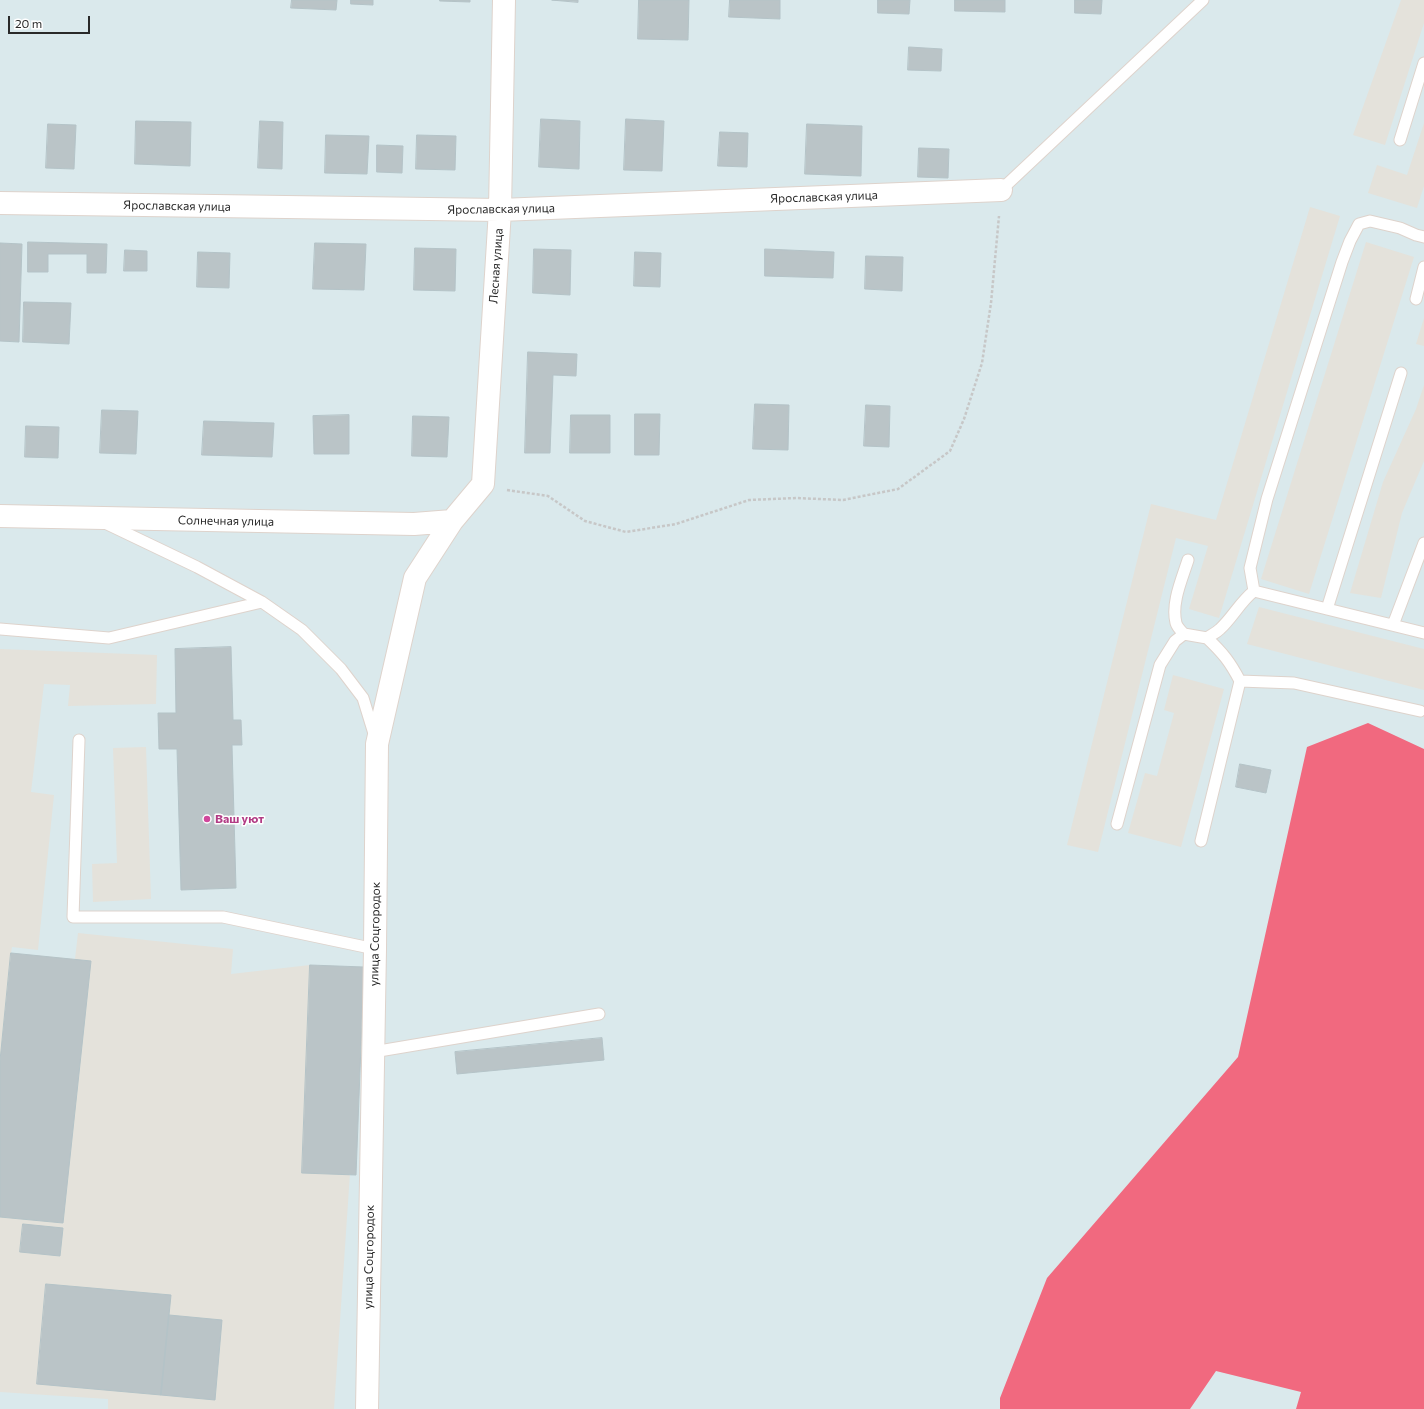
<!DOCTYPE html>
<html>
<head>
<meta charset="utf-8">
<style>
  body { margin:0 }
  #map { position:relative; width:1424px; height:1409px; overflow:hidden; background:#dae9ec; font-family:Commissioner,sans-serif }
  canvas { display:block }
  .scale { position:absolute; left:8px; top:16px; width:82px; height:18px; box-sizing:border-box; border:2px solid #292929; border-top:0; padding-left:5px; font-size:12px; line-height:14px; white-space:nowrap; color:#292929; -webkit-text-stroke:3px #fff; paint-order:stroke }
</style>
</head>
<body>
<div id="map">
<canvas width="1424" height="1409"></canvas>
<div class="scale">20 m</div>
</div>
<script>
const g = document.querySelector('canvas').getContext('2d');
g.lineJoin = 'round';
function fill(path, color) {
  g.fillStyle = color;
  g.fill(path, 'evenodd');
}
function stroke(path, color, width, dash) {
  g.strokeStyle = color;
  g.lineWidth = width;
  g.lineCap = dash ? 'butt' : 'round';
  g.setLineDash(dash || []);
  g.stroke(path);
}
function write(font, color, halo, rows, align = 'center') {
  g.font = font + ' Commissioner,sans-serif';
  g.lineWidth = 3;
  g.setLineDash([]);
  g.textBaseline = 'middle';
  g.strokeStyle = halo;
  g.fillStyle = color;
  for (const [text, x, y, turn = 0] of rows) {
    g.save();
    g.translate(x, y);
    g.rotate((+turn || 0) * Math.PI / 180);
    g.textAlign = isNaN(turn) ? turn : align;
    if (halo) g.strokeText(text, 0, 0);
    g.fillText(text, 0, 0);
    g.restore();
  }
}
const industrial = new Path2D(`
  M1401,0H1424V23L1385,145L1353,135Z
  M1424,123V186L1417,208L1368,193L1377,165L1407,175Z
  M1310,207L1340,216L1219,618L1189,609L1208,546L1176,538L1098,852L1067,845L1151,504L1216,520Z
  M1366,242L1414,257L1309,594L1261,579Z
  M1424,318V346L1416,344Z
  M1424,385V461L1402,513L1381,598L1350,593L1383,482L1416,409Z
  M1259,607L1424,649V690L1247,644Z
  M0,649L157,655L156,704L68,706L70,685L44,684L31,792L54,795L38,950L12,947L11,953L150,966L75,959L78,933L233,949L231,974L310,965L364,967L334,1409H108V1399L0,1392Z
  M1173,675L1224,689L1181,847L1128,833L1145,773L1157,776L1174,713L1164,710Z
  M146,747L151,899L93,902L92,864L117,863L113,748Z`);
const water = new Path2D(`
  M1368,723L1424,749V1409H1296L1301,1392L1216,1371L1190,1409H1000V1398L1047,1278L1238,1057L1307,747Z`);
const building = new Path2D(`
  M292,0H337L336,10L291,8Z
  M351,0H373V5L351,4Z
  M440,0H470V2L440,1Z
  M552,0H578V2Z
  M639,0H689L688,40L638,39Z
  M730,0H780V19L729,17Z
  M878,0H910L909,14L878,13Z
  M955,0H1005V12L955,11Z
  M1075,0H1102L1101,14L1075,13Z
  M909,47L942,49L941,71L908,70Z
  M541,119L580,121L579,169L539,167Z
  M626,119L664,121L662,171L624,170Z
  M136,121L191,122L190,166L135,164Z
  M260,121L283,122L282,169L258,168Z
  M48,124L76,125L74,169L46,168Z
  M807,124L862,126L861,176L805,174Z
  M720,132L748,133L747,167L718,166Z
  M326,135L369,136L367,174L325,173Z
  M417,135L456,136L455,170L416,169Z
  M377,145L403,146L402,173L377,172Z
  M919,148L949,149L948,178L918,177Z
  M28,242L107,244L106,273H87V254H48V272H28Z
  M0,243L22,244L19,342L0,341Z
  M315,243L366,244L364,290L313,289Z
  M415,248L456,249L455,291L414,290Z
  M534,249L571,250L570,295L533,293Z
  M765,249L834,252L833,278L765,276Z
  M125,250L147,251V271H124Z
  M198,252L230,253L229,288L197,287Z
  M635,252L661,253L660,287L634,286Z
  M866,256L903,257L902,291L865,289Z
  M24,302L71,303L69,344L23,342Z
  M528,352L577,354L576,376L553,375L550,453H525Z
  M755,404L789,405L788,450L753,449Z
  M866,405L890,406L889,447L864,446Z
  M102,410L138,411L136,454L100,453Z
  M635,414H660L659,455H635Z
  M349,415V454H314L313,416Z
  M571,415H610V453H570Z
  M413,416L449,417L447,457L412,456Z
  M204,421L274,423L272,457L202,455Z
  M26,426L59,427L58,458L25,457Z
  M231,647L233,720H241L242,745H232L236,888L181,890L177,749H159L158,713H176L175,649Z
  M1240,764L1271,770L1266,793L1236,787Z
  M11,953L91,961L63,1223L0,1217V1061Z
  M310,965L364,967L356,1175L302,1173Z
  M602,1038L604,1060L457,1074L455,1052Z
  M23,1224L63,1228L60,1256L20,1252Z
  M46,1284L171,1295L161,1395L37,1384Z
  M169,1315L222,1320L215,1400L161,1395Z`);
const path = new Path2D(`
  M507,490L548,496L585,521L626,532L676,524L749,500L796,498L843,500L898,489L950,451L964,419L982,363L991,303L999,216`);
const service = new Path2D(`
  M1400,140L1424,63
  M1001,190L1203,0
  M1416,299L1424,267
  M105,523L197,567L262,602L302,630L341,669L363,698L375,737
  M1188,560C1182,579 1171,603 1176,623C1177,627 1181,631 1184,634L1207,638C1211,635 1216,633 1220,629C1233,617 1240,602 1254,591L1424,633
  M1254,591L1250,568L1267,499L1342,262L1350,241L1359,224L1370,221L1400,228L1416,235L1424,237
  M1327,609L1401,373
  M1393,625L1424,543
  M0,629L109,638L262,602
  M1240,681L1294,683L1420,711
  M79,740L73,917H223L375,949
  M1117,824L1160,665L1175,641L1184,634
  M1201,841L1240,681C1230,662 1223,653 1207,638
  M373,1052L599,1014`);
const minor = new Path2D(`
  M0,203L500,210L1001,190
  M0,516L414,524L452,521
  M367,1409L375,949L377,744L415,578L452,521L483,484L500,210L504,0`);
const markers = [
  [207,819,4,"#d1479c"]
];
const streetNames = [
  ["Ярославская улица",824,197,-2],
  ["Ярославская улица",177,206,1],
  ["Ярославская улица",501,209,-1],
  ["Лесная улица",496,266,-86],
  ["Солнечная улица",226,521,1],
  ["улица Соцгородок",375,934,-89],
  ["улица Соцгородок",369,1257,-89]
];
const hotelNames = [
  ["Ваш уют",215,819]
];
fill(industrial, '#e4e2db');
fill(water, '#f1697f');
fill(building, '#bac4c7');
stroke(building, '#b4c3c7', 1);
stroke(service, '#ded3cc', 13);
stroke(minor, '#ded3cc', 24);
stroke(path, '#c7c7c7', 2.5, [3, 2]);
stroke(service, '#fff', 11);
stroke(minor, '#fff', 22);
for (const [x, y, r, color] of markers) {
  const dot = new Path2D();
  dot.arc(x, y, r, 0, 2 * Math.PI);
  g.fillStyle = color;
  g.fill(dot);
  stroke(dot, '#fff', 1.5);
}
write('12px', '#292929', '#fff', streetNames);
write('bold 12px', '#b23c85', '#fff', hotelNames, 'left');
</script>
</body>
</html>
